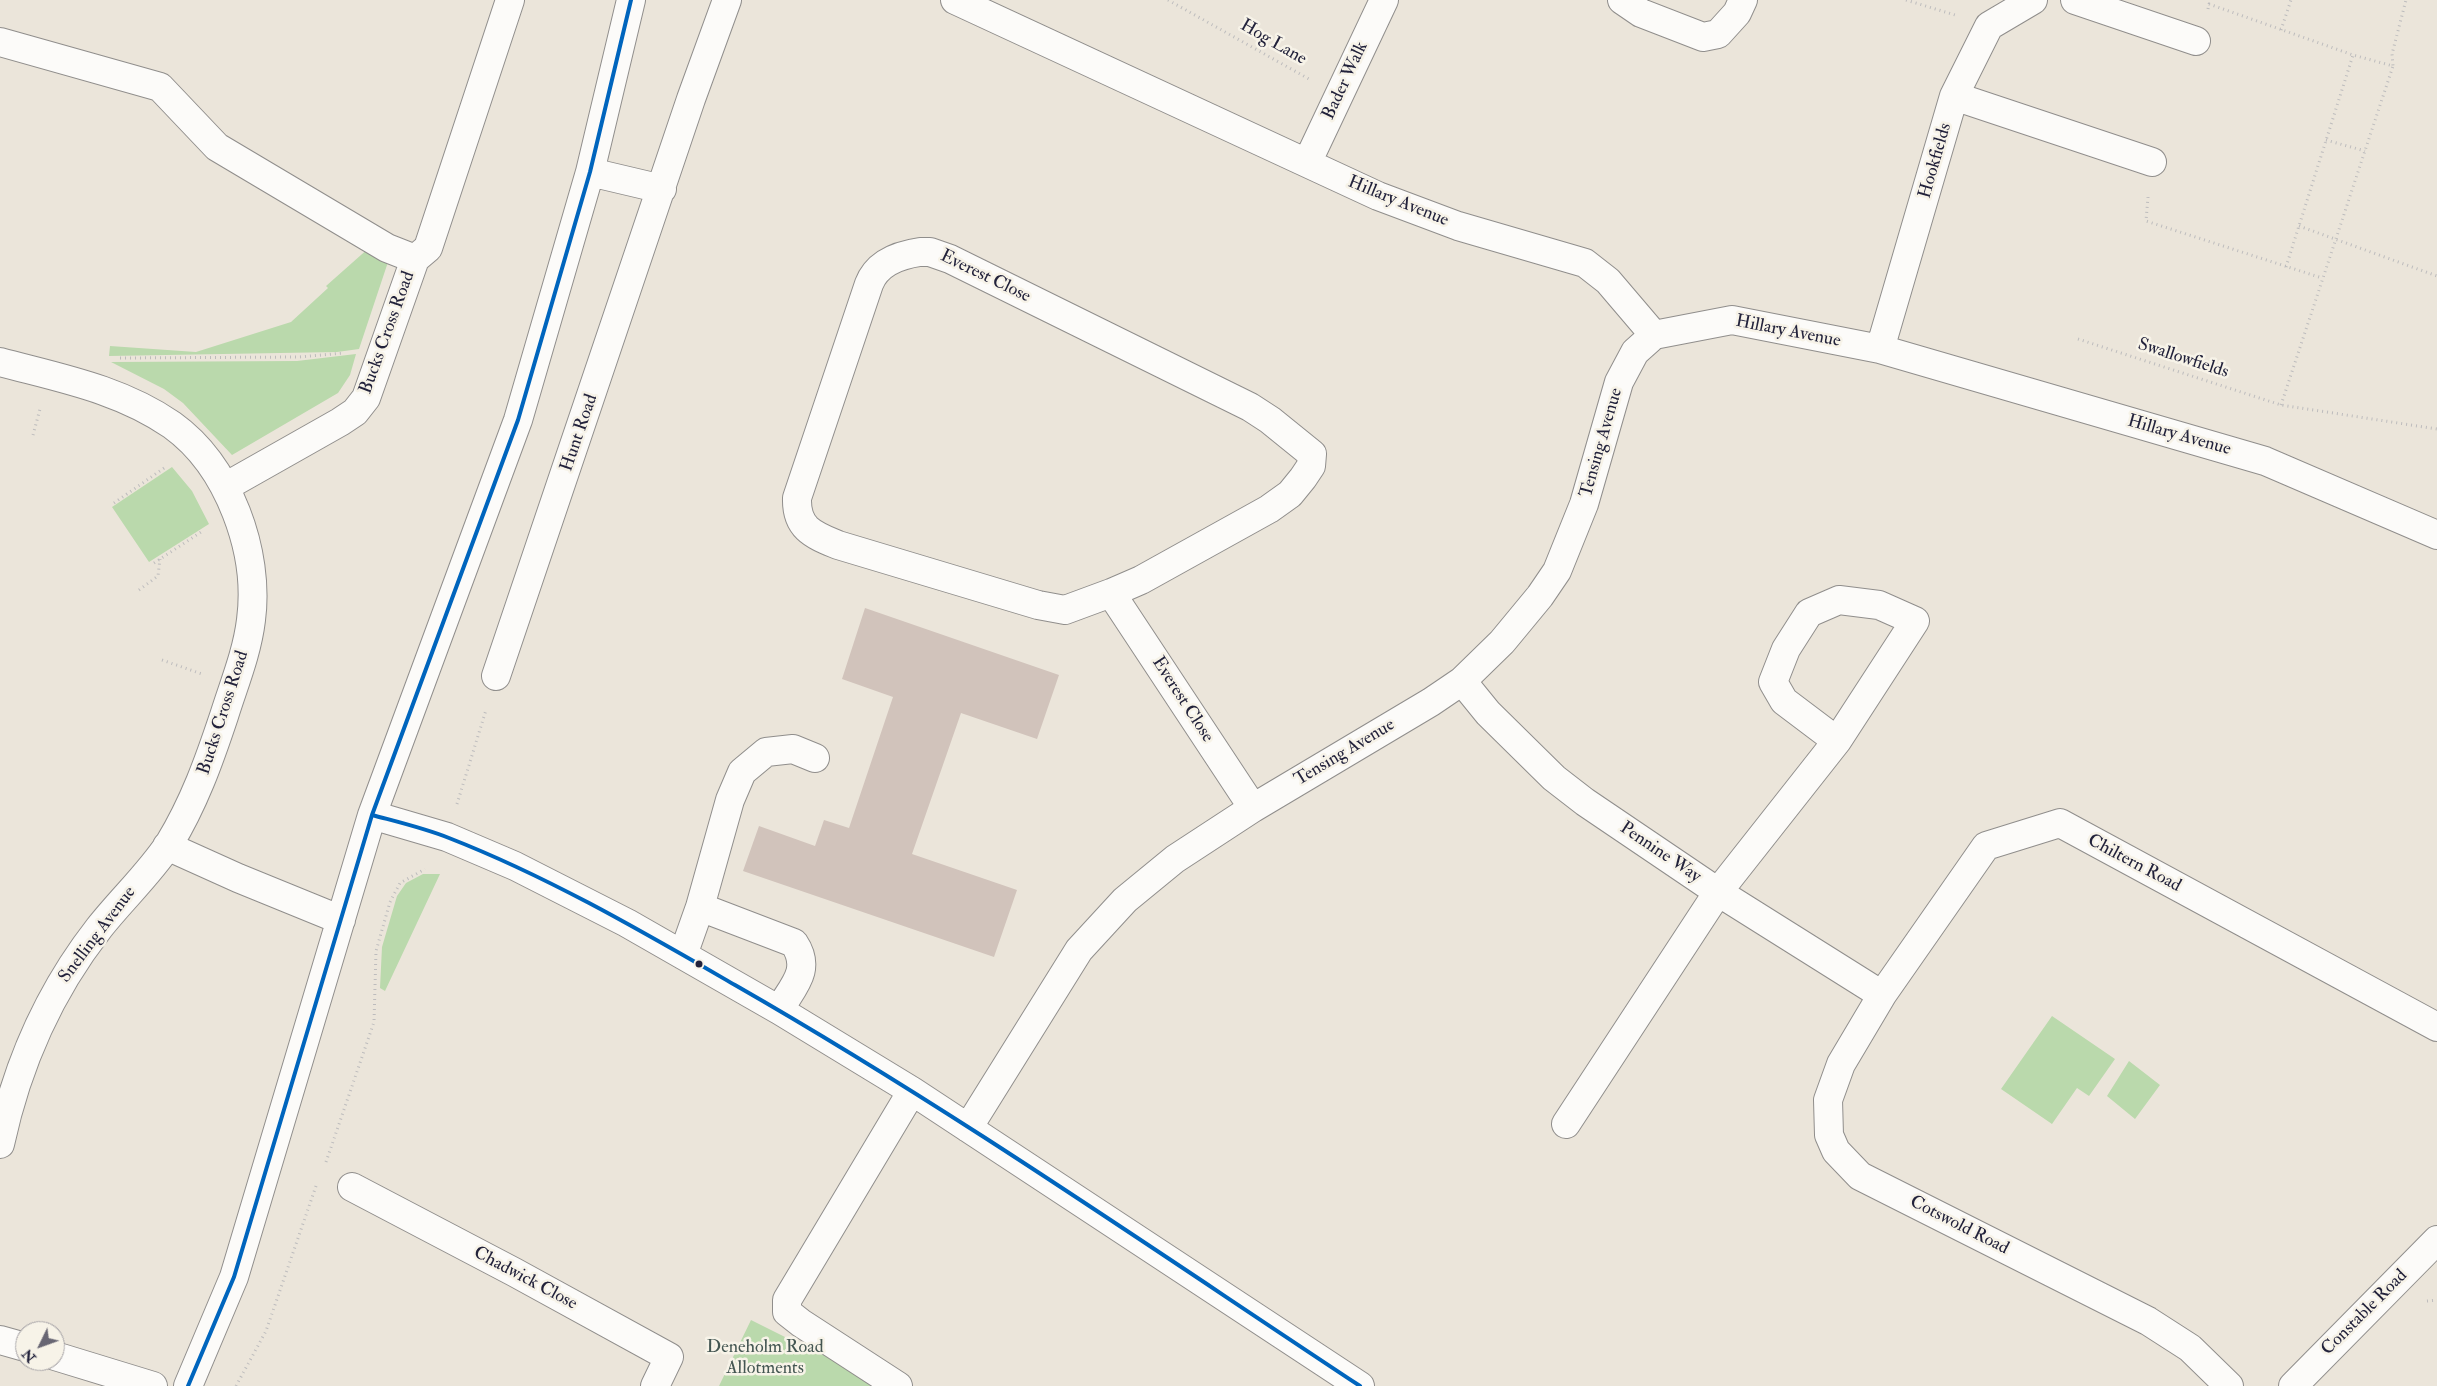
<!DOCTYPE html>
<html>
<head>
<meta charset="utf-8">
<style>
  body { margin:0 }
  #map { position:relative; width:2437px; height:1386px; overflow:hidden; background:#ebe5da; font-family:"IM FELL Double Pica",serif }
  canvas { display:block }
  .north { position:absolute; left:15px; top:1321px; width:50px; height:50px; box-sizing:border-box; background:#f7f3e8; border:1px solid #a29fa3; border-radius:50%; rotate:228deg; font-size:14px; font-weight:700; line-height:20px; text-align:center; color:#22223b }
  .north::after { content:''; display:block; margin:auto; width:18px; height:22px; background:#686673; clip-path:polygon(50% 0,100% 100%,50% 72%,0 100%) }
</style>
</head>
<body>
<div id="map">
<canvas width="2437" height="1386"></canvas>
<div class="north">N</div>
</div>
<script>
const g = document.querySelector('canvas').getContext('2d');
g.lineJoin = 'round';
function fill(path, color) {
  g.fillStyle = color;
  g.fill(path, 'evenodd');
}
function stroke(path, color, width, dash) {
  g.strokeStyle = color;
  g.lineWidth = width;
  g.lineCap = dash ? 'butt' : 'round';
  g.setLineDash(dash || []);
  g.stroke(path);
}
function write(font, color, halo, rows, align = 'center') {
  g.font = font + ' "IM FELL Double Pica",serif';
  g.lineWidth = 5;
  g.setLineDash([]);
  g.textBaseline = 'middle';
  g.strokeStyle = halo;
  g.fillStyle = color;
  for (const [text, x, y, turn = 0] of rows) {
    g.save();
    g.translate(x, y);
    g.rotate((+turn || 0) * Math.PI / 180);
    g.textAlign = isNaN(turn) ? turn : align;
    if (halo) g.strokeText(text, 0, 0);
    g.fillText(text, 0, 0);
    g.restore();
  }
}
const green = new Path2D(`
  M370,247L391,253L359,349L337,352L109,356L110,346L196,352L291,322L328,288L326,286Z
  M356,354L350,375L338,393L232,455L183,403L164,389L111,362L297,361Z
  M172,467L192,491L209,524L149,562L112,507Z
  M423,874H440L385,991L380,988L382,947L397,896L406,883Z
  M2052,1016L2115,1059L2089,1096L2077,1088L2052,1124L2001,1089Z
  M2129,1061L2160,1085L2135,1119L2107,1096Z
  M751,1320L801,1345L816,1343L883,1386H719Z`);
const building = new Path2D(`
  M865,608L1059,675L1037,739L961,713L912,854L1017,890L994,957L743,871L759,826L815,846L824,820L849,828L893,697L842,679Z`);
const path = new Path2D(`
  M1168,0L1309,79
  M1906,0L1955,15
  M2208,9L2209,4L2353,55L2393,66L2392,54L2406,0
  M2281,30L2291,0
  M2326,140L2365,151
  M2148,197L2146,221L2322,278
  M2299,226L2437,276
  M2286,267L2353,55
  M2078,339L2281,405L2437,429
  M120,358L299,357L344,353
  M2281,405L2393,66
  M33,435L40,409
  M114,503L167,466
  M154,563L204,530
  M139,590L158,576L160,559
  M162,660L202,674
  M457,804L486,710
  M326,1162L374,1022L376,951L390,902L400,883L425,869
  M2427,1301L2437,1300
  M236,1386L266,1331L316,1186`);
const minor = new Path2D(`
  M955,0L1378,196L1458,226L1585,263L1608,281L1654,335
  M1622,0L1641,13L1703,37L1718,34L1737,13L1743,0
  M2075,0L2196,41
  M0,42L160,87L217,147L387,248L415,259
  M1954,96L2152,162
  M1307,163L1384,0
  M590,172L662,189
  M920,252H930L950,259L1250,407L1270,420L1312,454L1311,466L1303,478L1290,494L1269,509L1141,580L1111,593L1065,610L1038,605L838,545C814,535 796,529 797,498L869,284C877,263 899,255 920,252Z
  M1880,349L1954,96L1989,26L2033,0
  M0,362C60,378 120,389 172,425C229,466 260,552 251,620C247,653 234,684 224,716C209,761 194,803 169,844C149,874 121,900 99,928C49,992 17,1065 0,1144
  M225,487L340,422L355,412L366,398L415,259L428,248L510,0
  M1111,593L1253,808
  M496,676L691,99L727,0
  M1462,681L1488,713L1554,778L1585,802L1718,892L1882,995
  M372,815L447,837L515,866L627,923L779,1010L912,1091L1360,1386
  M167,846L238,878L341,920
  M700,907L794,943C812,970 793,986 779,1010
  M683,955L700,907L730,800L742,772L766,752L793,749L815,758
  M1566,1124L1718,892L1837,741L1915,621L1879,605L1839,600L1809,613L1786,649L1773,682L1784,701L1837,741
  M968,1128L1079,950L1125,900L1175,859L1253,808L1431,702L1462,681L1502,642L1540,596L1557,571L1584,504L1619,382L1635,352L1654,335L1732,320L1880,349L2265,461L2437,535
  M352,1187L514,1272L669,1357L655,1386
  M0,1340L25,1347
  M55,1356L153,1386
  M188,1386L234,1277L372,815L518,420L590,172L631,0
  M898,1386L801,1323L787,1312V1300L912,1091
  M2229,1386L2190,1348L2148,1321L1860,1176L1836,1151L1829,1135L1828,1100L1841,1064L1882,995L1986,846L2060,823L2437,1027
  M2293,1386L2437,1240`);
const bus1 = new Path2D(`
  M372,815C398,822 424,828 449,838C549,877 643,932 735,985C950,1108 1154,1250 1360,1386
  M188,1386L234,1277L372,815L518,420L590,172L631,0`);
const markers = [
  [699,964,4.5,"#22223b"]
];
const streetNames = [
  ["Hog Lane",1273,43,30],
  ["Bader Walk",1346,81,-65],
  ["Hookfields",1936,161,-74],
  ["Hillary Avenue",1398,202,22],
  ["Everest Close",985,277,26],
  ["Hillary Avenue",1788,332,11],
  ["Bucks Cross Road",388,333,-70],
  ["Swallowfields",2183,359,18],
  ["Hunt Road",580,433,-71],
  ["Hillary Avenue",2179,436,16],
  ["Tensing Avenue",1602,443,-74],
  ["Everest Close",1182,700,57],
  ["Bucks Cross Road",224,713,-72],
  ["Tensing Avenue",1345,753,-31],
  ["Pennine Way",1660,853,34],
  ["Chiltern Road",2134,864,28],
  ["Snelling Avenue",98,935,-53],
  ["Cotswold Road",1959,1226,27],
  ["Chadwick Close",525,1279,28],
  ["Constable Road",2365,1313,-45]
];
const parkNames = [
  ["Deneholm Road",765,1348],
  ["Allotments",765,1369]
];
fill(green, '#bad9ac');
fill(building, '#d1c3bb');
stroke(minor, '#908e8c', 30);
stroke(path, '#bdbcbd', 3, [1, 4]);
stroke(minor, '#fcfbf9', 28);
stroke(bus1, '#0065bd', 4);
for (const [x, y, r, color] of markers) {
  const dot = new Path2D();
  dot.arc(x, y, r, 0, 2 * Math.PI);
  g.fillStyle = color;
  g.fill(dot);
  stroke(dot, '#f7f3e8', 2);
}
write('18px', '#22223b', '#f7f3e8', streetNames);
write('18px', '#445652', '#f7f3e8', parkNames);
</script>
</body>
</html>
